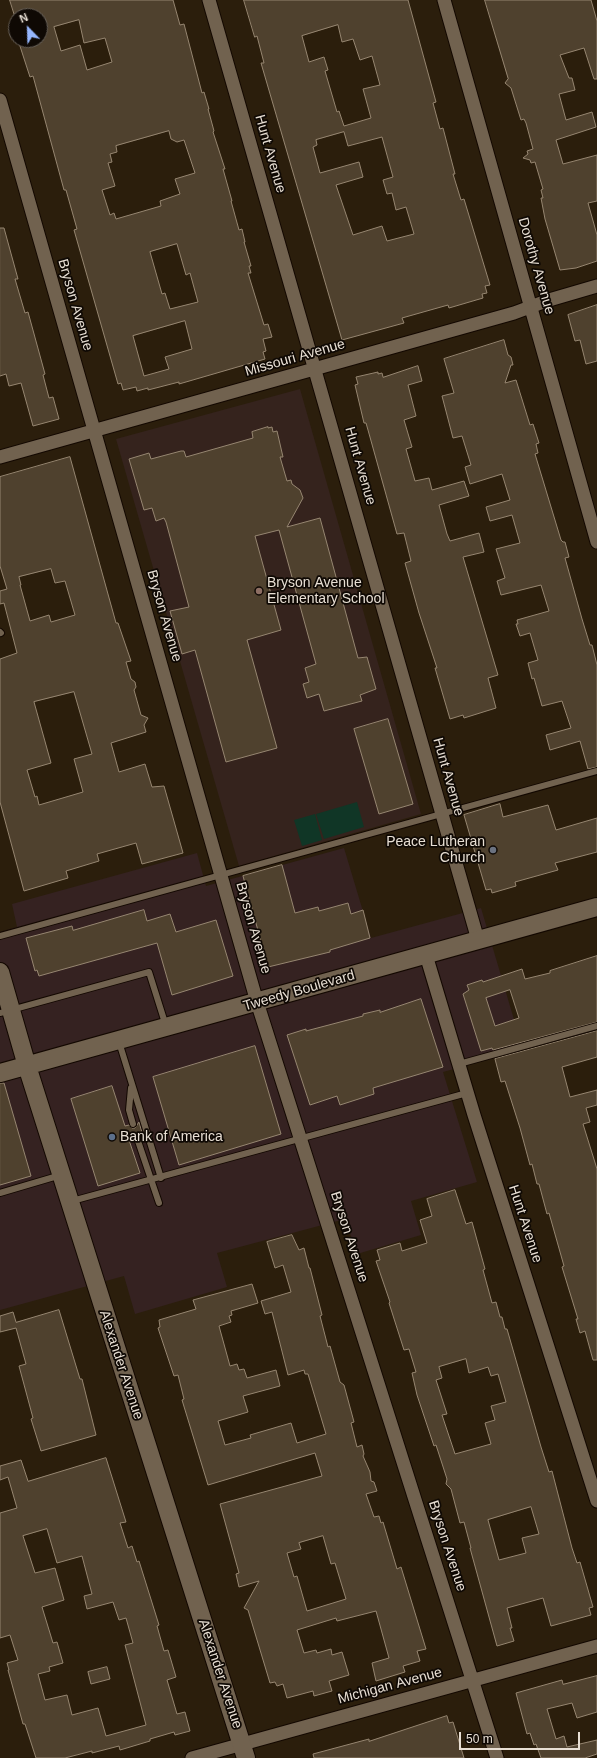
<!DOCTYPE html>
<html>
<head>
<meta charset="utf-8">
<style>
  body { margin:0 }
  #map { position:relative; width:597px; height:1758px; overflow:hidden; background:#2b1e0c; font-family:Helvetica,sans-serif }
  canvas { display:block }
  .north { position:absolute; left:8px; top:8px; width:40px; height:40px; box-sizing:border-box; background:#0f0904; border:1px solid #665f57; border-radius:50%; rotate:337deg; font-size:11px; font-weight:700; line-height:16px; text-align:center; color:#e8dfd4 }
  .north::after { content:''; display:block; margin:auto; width:14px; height:18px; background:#95b6fd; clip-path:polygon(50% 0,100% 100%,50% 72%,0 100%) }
  .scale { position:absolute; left:459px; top:1732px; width:121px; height:18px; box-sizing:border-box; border:2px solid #e8dfd4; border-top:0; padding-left:5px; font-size:12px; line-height:14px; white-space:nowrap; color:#e8dfd4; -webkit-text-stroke:3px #0f0904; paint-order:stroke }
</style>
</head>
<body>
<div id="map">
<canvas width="597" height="1758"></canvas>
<div class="north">N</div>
<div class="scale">50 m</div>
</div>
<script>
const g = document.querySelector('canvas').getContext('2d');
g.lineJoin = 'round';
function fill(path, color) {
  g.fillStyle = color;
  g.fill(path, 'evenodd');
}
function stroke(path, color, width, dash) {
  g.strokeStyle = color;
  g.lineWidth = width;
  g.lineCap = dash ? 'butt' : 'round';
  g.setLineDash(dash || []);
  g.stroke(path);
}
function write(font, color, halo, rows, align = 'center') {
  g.font = font + ' Helvetica,sans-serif';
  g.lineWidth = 3.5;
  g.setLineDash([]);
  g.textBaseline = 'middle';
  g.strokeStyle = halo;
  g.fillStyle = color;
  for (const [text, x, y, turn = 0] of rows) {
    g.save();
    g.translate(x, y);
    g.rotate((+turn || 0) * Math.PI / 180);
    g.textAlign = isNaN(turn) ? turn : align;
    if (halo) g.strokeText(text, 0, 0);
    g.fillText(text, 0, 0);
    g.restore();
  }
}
const commercial = new Path2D(`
  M344,848L371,938L481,908L523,1050L443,1072L477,1182L411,1201L421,1235L357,1254L345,1219L217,1253L227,1287L135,1314L124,1276L0,1310V932L17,927L12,904L197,853L206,886Z`);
const education = new Path2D(`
  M300,389L421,814L239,866L116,439Z`);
const green = new Path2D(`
  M357,802L364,827L324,839L316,814Z
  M315,814L322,840L302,846L294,820Z`);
const building = new Path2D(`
  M10,0H173L180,25L184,24L202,93L204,92L209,109H208L214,131L213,132L225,169H223L232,201H231L239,230L242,229L245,242H244L251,266H249L251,273H248L264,325L268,324L272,337L263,339L266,351L263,352L265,359L179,384V382L148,390V388L137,391L136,387L123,390L121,383L118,384L74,230L77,229L66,190H64L33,76L30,77L18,40H40V16H16V20ZM79,20L84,43L105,38L112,62L87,70L80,45L61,51L54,27ZM169,131L171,139L177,142L184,140L195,173L175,179L180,194L160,201L161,206L116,219L114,213L110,215L102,190L115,186L108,163L112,162L110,154L117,152L116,146ZM177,244L186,275L190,273L198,302L170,309L165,293L162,294L150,252ZM185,321L192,349L165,357L169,369L144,376L133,336Z
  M244,0H408L436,102L433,103L440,129L443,128L455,174H453L461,200L464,199L490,285L485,286L487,293L482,294L483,298L449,308L448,305L402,318L404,323L342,340L261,63H264L257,36L255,37ZM338,25L342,42L353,39L360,60L372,56L380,85L363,89L371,118L344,126L339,111L337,112L325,71L328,70L324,57L309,62L302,36ZM344,132L348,146L382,137L393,177L383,180L387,194L392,193L396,210L406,207L414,234L387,241L382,226L353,235L336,185L363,177L359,162L320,173L313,147L317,145L316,140Z
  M485,0H591L597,21V79H594L584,48L560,55L569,78H572L575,90L559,94L566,120L592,112L596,127L556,140L563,164L597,155V201L588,203L597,235V261L576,268L560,270L545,219L541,198H543L541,190L543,189L535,162L531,163L530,160L523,158L528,154L527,151L533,149L526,123L524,119L521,120L511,88L505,83L508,79Z
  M0,228H4L18,279H15L25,313L28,312L45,374L43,375L49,398L53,397L59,419L33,426L21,383L9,386L6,374L0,376Z
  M597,305V361L586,364L580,340L575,341L568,315Z
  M504,340L508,355L511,357L513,365H511L505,383L516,380L530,425L533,424L539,443L536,444L538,453L535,454L561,540L563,542H565L569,557L565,558L582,619L590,645H592L597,665V767L588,769L580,741L550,750L546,735L571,728L562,701L542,706L534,678L532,679L528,663L538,660L530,633L520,636L516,624H518L517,620L549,611L541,585L501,595L497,581L505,578L496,549L520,543L512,515L490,521L486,507L510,500L502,474L470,484L465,467L471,465L462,436L453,438L442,396L454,393L444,359Z
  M418,366L422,381L408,385L416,416L404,420L412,447L406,449L415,481L429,478L432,490L464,481L469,496L439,505L447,534L450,541L479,533L484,552L463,557L498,675L488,678L496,708L464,718L463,715L450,719L435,668H437L419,613L405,563L411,561L404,533L397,534L368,430L366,423H364L355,385L358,384L356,377L378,372V374L382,373L383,377Z
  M268,427V428L272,427L273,432L277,431L283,457H280L287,481L291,480L292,484L300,490L303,498L287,527L320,518L358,658L367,657L376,689L360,695L362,701L324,711L319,694L307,698L303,684L309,682L305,668L316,664L279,530L255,536L281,630L247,640L277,748L226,762L195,650L182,654L170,611L189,607L166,522L164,518L156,521L152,508L144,510L129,459L149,453L151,459L181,451H184L186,457L253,438L252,432Z
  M70,457L116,623H118L131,661L126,662L131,679L135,682L136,687L134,690L141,715L148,718L144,725L146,732L111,743L119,772L145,764L152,787L164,786L183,853L142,864L136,843L97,854L99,861L66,871L68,878L24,891L0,802V659L17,653L4,603L0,604V591L7,589L0,566V477ZM51,569L55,583L65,581L75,615L51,622L49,615L30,621L20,585H21L19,577ZM74,692L92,754L74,759L83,792L39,805L37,796L35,797L27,770L51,763L34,702Z
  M388,719L413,804L379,814L354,729Z
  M500,804L503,817L548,805L556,830L597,818V852L555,863L558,870L515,882L516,886L492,893L491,889L486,890L464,815Z
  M282,865L295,913L318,907L319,911L348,903L351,914L363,910L370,938L330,950V952L268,967L243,876Z
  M144,910L147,921L170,914L176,932L216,920L233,976L172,995L157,943L39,976L37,970L35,971L26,938L72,926L73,930Z
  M597,956V1022L493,1050L492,1048L481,1051L463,994L469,990L467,985L482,980L483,982L522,969L525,979L550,973V971ZM510,990L519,1018L495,1026L486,998Z
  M421,999L443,1067L373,1088L374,1094L340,1105L337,1096L310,1105L287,1035L306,1029V1031L363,1016V1014L380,1010V1012Z
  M597,1031V1057L562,1067L570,1097L597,1090V1105L586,1108L590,1122L583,1124L597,1169V1360H593L585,1331L580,1333L576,1319H578L562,1267L564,1266L549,1213L547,1214L539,1184H537L532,1164L530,1165L520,1128L505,1081L501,1082L495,1059Z
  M255,1046L281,1134L179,1165L153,1077Z
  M0,1083H4L31,1176L0,1185Z
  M112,1086L125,1126L129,1125L132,1128H135L139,1122L143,1136L141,1137L136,1134L133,1135V1139L129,1140L140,1173L98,1186L71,1099Z
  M455,1190L466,1224L472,1222L485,1269L483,1270L492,1303L496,1302L500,1317H502L505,1329H507L541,1447L549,1472L552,1471L572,1548L577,1563L580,1562L593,1607L589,1608L591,1615L551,1626L543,1598L507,1608L512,1628H510L514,1641L497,1646L470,1548H471L464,1522L460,1523L451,1489L446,1484L447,1479L436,1445L434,1446L417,1395L412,1373L416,1372L409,1349L404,1350L389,1303L390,1302L376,1261L380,1260L377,1250L400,1243L402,1251L427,1243L420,1220L432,1216L427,1199ZM466,1359L469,1373L488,1367L491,1376L498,1374L506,1402L491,1406L495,1420L485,1423L491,1444L455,1454L442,1415L447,1414L436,1380L442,1378L439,1367ZM531,1507L539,1534L522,1538L526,1553L499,1560L488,1520Z
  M292,1235L299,1250L304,1248L309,1268H310L322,1315L320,1316L328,1347L330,1346L340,1382L344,1385L354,1422L351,1423L357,1447L362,1445L364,1454L363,1456L370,1472L371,1481L374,1482L377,1491L366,1494L374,1517L379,1516L381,1523L383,1522L397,1569L401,1567L426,1649L417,1651L420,1661L403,1666L405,1672L376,1681L372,1663L389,1658L376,1611L337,1621L336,1618L297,1630L304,1653L316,1650L317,1653L331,1649L332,1655L342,1652L349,1675L329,1681L332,1691L314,1696L313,1691L287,1698L283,1684L277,1686L275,1682L270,1683L248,1610L244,1608L259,1581L239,1587L236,1574L239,1573L220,1504L322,1476L315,1453L208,1485L182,1400L184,1399L178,1375L174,1376L158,1328L160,1327L159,1320L196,1309L193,1300L252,1284L258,1303L231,1311L232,1315L229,1316L231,1322L219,1326L230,1366L237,1364L239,1370L244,1369L247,1378L276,1370L280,1386L243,1396L248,1412L218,1421L225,1445L251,1438L250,1435L291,1423L297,1443L326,1434L308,1374H305L304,1370L288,1375L272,1312L265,1314L261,1301L291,1292L283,1265L275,1268L267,1242ZM323,1536L331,1564L335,1563L346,1599L307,1611L297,1576L294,1577L287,1553L301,1549L299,1543Z
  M59,1310L80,1379H82L96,1435L41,1451L31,1419L33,1418L19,1366L26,1364L16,1328L0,1332V1316L13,1312L16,1322Z
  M106,1458L126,1522L120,1523L128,1548L132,1546L137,1562L139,1561L159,1625L157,1626L164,1651L168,1650L176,1677L167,1680L177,1714L185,1712L190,1731L175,1735L174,1732L150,1739V1741L120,1750L119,1746L92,1753V1751L65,1758H36L25,1724H23L8,1670H9L7,1663L18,1660L10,1635L0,1638V1513L17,1508L8,1477L0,1480V1466L21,1460L28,1481ZM47,1529L57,1563L82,1556L92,1594L84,1596L87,1609L113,1602L119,1620L126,1618L133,1643L125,1645L146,1725L106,1736L98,1708L72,1715L67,1695L45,1700L38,1674L50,1671L49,1667L63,1663L57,1642L53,1643L42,1607L64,1600L55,1568L35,1573L23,1536Z
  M107,1667L110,1679L91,1684L88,1672Z
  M597,1676V1712L577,1718L572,1703L547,1709L556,1739L564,1736L567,1747L597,1740V1754L585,1758H541L536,1744L534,1745L530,1733L527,1734L516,1693L562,1680L563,1684Z
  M447,1716L449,1723L453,1722L464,1758H314L313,1754L369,1739V1741Z`);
const lane = new Path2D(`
  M0,632L1,633
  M0,936L597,771
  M0,1013L149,972L166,1026
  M119,1042L161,1178
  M459,1064L597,1026
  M131,1088L129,1110L133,1124
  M137,1138L159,1203
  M0,1193L61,1175
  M72,1201L467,1093`);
const street = new Path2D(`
  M209,0L478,940
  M444,0L597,542
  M0,100L257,1002L497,1758
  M0,457L514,313L549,300L597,286
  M426,955L474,1115L597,1501
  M192,1758L597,1646`);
const secondary = new Path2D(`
  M0,972L27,1066L246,1758
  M0,1073L597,907`);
const markers = [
  [259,591,4,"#8d6e63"],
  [493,850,4,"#6b7280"],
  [112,1137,4,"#5c6f8a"]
];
const streetNames = [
  ["Hunt Avenue",270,154,74],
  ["Dorothy Avenue",536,266,74],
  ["Bryson Avenue",75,305,74],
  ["Missouri Avenue",295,358,-16],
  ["Hunt Avenue",360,466,74],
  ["Bryson Avenue",164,616,74],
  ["Hunt Avenue",448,777,74],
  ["Bryson Avenue",253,928,74],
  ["Tweedy Boulevard",299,991,-16],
  ["Hunt Avenue",525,1224,72],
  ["Bryson Avenue",349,1237,72],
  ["Alexander Avenue",121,1365,72],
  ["Bryson Avenue",447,1546,72],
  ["Alexander Avenue",220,1674,72],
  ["Michigan Avenue",390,1686,-15]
];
const poiNames = [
  ["Bryson Avenue",267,583],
  ["Elementary School",267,599],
  ["Peace Lutheran",485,842,"right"],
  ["Church",485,858,"right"],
  ["Bank of America",120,1137]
];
fill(commercial, '#352221');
fill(education, '#35231d');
fill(green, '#103626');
fill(building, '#4f412e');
stroke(building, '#968671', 1);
stroke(lane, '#130800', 8);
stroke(street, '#130800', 15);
stroke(secondary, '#130800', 20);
stroke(lane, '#71624f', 6);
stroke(street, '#71624f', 13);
stroke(secondary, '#71624f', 18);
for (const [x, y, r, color] of markers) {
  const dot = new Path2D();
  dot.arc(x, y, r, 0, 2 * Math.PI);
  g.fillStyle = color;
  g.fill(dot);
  stroke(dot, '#0f0904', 1.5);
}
write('14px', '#e8dfd4', '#0f0904', streetNames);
write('14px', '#e8dfd4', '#0f0904', poiNames, 'left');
</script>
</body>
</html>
